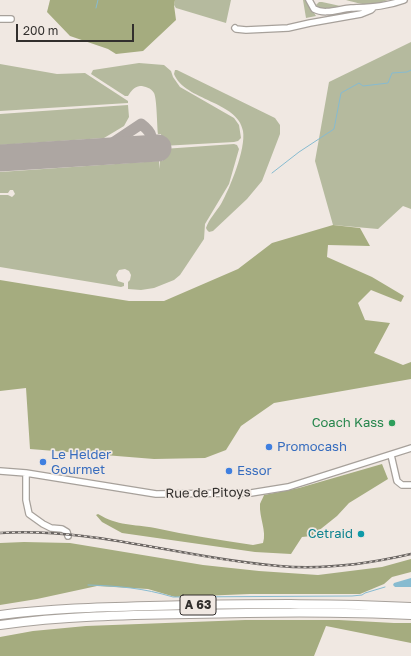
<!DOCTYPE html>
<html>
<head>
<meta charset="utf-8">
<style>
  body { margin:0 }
  #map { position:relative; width:411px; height:656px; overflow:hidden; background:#f0e8e2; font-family:"Golos Text",sans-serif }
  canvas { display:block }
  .scale { position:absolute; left:16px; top:24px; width:118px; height:18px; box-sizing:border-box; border:2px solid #322f2d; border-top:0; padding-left:5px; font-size:12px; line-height:14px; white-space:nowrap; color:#322f2d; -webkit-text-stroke:3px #f0e8e2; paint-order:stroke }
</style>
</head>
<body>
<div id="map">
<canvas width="411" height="656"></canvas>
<div class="scale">200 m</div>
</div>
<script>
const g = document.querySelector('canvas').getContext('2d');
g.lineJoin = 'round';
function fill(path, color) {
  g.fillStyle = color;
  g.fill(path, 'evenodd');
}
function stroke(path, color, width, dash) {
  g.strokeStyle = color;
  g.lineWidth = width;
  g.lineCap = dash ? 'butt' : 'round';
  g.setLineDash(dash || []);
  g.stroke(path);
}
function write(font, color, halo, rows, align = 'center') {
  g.font = font + ' "Golos Text",sans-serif';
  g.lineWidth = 3.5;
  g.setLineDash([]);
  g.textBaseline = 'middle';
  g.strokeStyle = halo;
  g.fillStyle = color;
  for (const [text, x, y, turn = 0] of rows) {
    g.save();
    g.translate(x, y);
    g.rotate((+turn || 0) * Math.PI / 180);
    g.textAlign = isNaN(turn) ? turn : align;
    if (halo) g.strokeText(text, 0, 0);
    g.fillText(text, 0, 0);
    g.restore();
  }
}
const green = new Path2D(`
  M175,0H231L226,23L176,8L174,5Z
  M303,0H307L309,5L316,16L306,18Z
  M346,0H388C370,7 364,5 346,0Z
  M319,2H322L345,7L323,10L317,8L316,5Z
  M411,42V209L403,206L378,229L333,225L315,161L329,82Z
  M139,63L164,65L171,71L173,77L180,87L234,118L239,125L241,138L238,141L234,142L162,146L161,134H158C157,126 157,99 154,93C151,88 145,86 140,86C134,87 131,91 128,96H125L91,74L93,70Z
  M0,64L57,74L85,73L128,101V103L0,111Z
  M175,70H177L275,118L280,125V134L262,181L247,199L213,231L209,232L207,230L206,228C209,219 216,212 221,204C230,188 246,149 243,131C238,101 185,101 174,74Z
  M128,105L129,117L124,126L104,138L0,145V114Z
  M234,144L237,145L239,149L229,184L205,224L204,239L180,275L174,280L154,288L141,290L128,289V282L130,280L131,275L129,271L125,269L119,270L116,275L118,281L124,283V286L121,287L0,267V195H8L12,197L15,194L13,190H10L8,193H0V172L159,161L160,169V161H163V149Z`);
const forest = new Path2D(`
  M50,0H175L174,5L176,20L143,51L116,54L108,49L70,36L47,12Z
  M333,225L360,228L370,246L328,245L327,257L372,277L404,296L401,302L371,290L358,303L365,320L390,323L374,353L403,365L411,362V379L274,403L241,426L226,450L205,458L154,459L30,449L26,388L0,391V280L129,301H164L238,269L272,243Z
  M382,464L388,479L349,503L337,516L312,536L302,537L291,554L255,552L122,533L102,522L96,515L98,514C118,526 133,524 155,528C187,535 220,540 253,545L263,543C267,531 259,518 260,504C261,501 263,498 264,495L299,488Z
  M24,542L70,543L203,565L259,571L318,575L382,567L411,559V572L392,577L384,584L360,594H250L175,597L148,589L97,586L37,599L0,605V543Z
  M245,620H339L394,623H411V643L326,626L314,656H0V637L33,631L86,626Z`);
const water = new Path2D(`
  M411,578V587H395L393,585L394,583Z`);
const stream = new Path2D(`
  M96,8L98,0
  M272,173L299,152L334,129L341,93L359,83L363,86L388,83L392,73L407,72L411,70
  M88,585C119,586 143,588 173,597L352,596L362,595L365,593L385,587`);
const taxiway = new Path2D(`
  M99,152L141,124C145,127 150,131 151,136C157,154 132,165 120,150`);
const runway = new Path2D(`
  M0,158L158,148`);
const minor = new Path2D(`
  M309,0L314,9C325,15 339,9 351,8C370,7 385,7 404,0
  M0,19H11
  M235,28L236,29L246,30L288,28L310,23L361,14L371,10L374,7
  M391,455L397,481L402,485H411
  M0,471L26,473L156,494L251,493L288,487L411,448
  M26,473V500L29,514L43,524L51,528L62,529L67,532L68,536`);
const highway = new Path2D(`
  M0,615C62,607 125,607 187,605C262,604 336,603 411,607
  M0,625C63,616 126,615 190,614C264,612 337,611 411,615`);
const rail = new Path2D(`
  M0,533C94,527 186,559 279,566C323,570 368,564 411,554`);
const markers = [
  [392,423,4,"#2e9e5b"],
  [269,447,4,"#3f7fe0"],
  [43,462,4,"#3f7fe0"],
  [229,471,4,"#3f7fe0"],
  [361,534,4,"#0f9aa8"]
];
const shields = [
  [198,605,36]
];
const shieldNames = [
  ["A 63",198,605]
];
const leisureNames = [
  ["Coach Kass",384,423]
];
const shopNames = [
  ["Promocash",277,447],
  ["Le Helder",51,455],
  ["Gourmet",51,470],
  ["Essor",237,471]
];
const streetNames = [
  ["Rue de Pitoys",208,493,-1]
];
const cultureNames = [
  ["Cetraid",353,534]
];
fill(green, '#b5ba9e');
fill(forest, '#a5ac7f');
fill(water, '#87bbd0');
stroke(stream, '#87bbd0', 1);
stroke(taxiway, '#ada6a2', 11);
stroke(runway, '#ada6a2', 27);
stroke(minor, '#a7a19b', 8);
stroke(highway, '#a7a19b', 10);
stroke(minor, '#fff', 5.5);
stroke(highway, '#fff', 8);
stroke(rail, '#6a6562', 2.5);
stroke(rail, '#f0e8e2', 1, [3]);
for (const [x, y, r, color] of markers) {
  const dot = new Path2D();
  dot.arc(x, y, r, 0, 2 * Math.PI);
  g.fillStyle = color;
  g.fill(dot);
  stroke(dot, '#f0e8e2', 1.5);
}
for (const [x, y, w] of shields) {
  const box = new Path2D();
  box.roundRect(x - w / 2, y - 10, w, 20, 3);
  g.fillStyle = '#f0e8e2';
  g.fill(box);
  stroke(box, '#322f2d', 1);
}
write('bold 12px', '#322f2d', null, shieldNames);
write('13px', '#27864d', '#f0e8e2', leisureNames, 'right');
write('13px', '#366cbe', '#f0e8e2', shopNames, 'left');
write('13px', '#322f2d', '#f0e8e2', streetNames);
write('13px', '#0d838f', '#f0e8e2', cultureNames, 'right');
</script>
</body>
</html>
